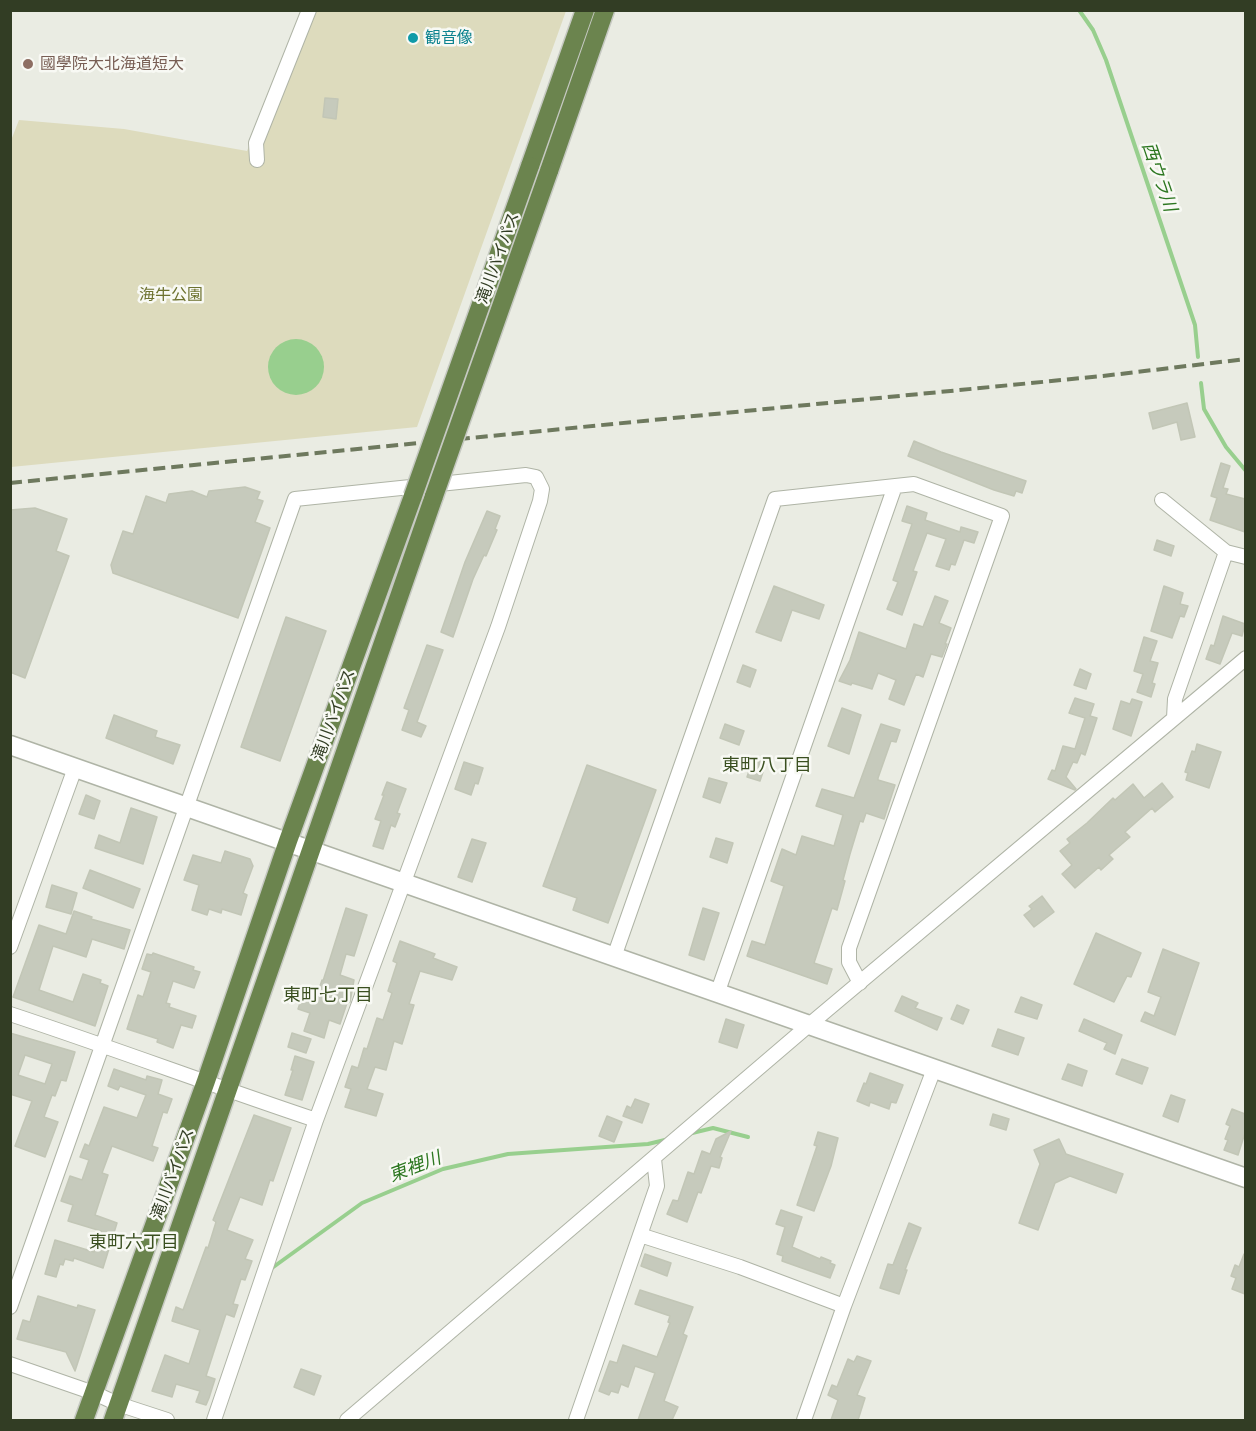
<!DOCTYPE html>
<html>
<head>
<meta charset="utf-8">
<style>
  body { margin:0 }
  #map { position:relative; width:1256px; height:1431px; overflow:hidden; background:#eaece3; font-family:Inter,sans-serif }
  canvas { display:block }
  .frame { position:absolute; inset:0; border:12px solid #323d24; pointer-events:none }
</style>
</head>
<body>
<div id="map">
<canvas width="1256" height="1431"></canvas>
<div class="frame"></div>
</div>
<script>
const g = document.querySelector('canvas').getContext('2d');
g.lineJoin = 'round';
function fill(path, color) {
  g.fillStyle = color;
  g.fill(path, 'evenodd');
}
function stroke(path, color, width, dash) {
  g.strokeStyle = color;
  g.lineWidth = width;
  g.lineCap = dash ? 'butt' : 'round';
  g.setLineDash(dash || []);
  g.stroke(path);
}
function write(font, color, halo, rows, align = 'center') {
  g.font = font + ' Inter,"Noto Sans JP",sans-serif';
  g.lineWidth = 5;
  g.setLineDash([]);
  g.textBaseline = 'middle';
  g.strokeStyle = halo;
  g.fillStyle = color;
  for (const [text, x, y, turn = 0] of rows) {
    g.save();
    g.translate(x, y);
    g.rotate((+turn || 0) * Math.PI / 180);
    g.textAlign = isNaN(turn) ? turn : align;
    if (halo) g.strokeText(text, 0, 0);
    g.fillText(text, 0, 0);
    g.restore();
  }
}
const green = new Path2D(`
  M303,11H566L417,427L11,467L10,143L19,120L124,129L247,151Z`);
const water = new Path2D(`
  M268 367a28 28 0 1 1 56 0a28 28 0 1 1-56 0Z`);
const stream = new Path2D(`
  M1079,10L1093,30L1106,60L1195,325L1198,357
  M1201,383L1204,409L1226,447L1246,471
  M688,1134L713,1128L748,1137
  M272,1268L362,1203L443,1169L508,1154L648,1144L669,1139`);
const building = new Path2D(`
  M325,98L338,99L336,119L323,117Z
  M1187,403L1195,437L1181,440L1177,422L1153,429L1149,413Z
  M914,441L941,452L1026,481L1022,493L1016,491L1014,496L994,490L908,456Z
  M1221,463L1230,466L1223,488L1228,489L1226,494L1245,499V532L1210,520L1217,498L1211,496Z
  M245,487L260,492L257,499L263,501L255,522L270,528L238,618L113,573L111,565L123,531L133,534L146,496L166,503L169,494L192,491L207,497L209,491Z
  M907,506L927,513L925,520L960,532L961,527L978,532L974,543L964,540L955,565L951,564L949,570L936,566L946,539L927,533L913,571L917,572L902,615L887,609L898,582L893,580L912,524L902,521Z
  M35,508L67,519L56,551L69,556L25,678L10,672V510Z
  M487,511L500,516L495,529L497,530L486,556L484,555L473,579L453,637L441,632L465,562Z
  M1157,540L1174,546L1171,556L1154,550Z
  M774,586L824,605L819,619L792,610L781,641L756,632Z
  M1164,586L1183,593L1180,604L1188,606L1184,617L1180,616L1172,638L1151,631Z
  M935,596L948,601L939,623L951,628L945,644H947L942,657L931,654L923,677L916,674L904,705L889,699L896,680L878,673L872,689L852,683L851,685L839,681L850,660L859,632L906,649L914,624L923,627Z
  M1223,616L1245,624L1242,636L1232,633L1220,664L1206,659L1211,645L1214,646Z
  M286,617L326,631L280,761L241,747Z
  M1144,637L1157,641L1150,661L1158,663L1152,683L1155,684L1151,697L1137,692L1143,674L1134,671Z
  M427,645L443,650L417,722L426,726L421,737L402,730L409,710L404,708Z
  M743,665L756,670L750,687L737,682Z
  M1080,669L1091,674L1086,689L1074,685Z
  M1075,698L1094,704L1090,716L1097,718L1085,755L1081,753L1077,763L1073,762L1066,777L1076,789L1075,790L1048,779L1052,770L1055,771L1063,746L1075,749L1085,718L1069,713Z
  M1132,699L1142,702L1131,736L1113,729L1121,701L1130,704Z
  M842,708L861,715L849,754L828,746Z
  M114,715L157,731L155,737L180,745L173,764L106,738Z
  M725,724L744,731L739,745L720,738Z
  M881,724L900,730L896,742L891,741L878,778V780L895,785L884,819L866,813L863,822L860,821L850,854L843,880L845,881L837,910L832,908L814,963L832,969L827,984L747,956L752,941L765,945L784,886L771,881L782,849L796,855L802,836L834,846L843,815L816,806L822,789L854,798Z
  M1197,744L1221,752L1209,788L1186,780L1188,773L1185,772L1192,751L1195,752Z
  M753,759L766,763L760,781L747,777Z
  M464,762L483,768L478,784L475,783L471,795L455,789Z
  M587,765L656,790L608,923L573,910L577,898L543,886Z
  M709,778L727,783L720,803L703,797Z
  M387,782L406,789L397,813L400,814L395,827L391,825L383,849L373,846L381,821L375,819L384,795H382Z
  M1162,783L1173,797L1155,812L1152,808L1125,832L1130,837L1109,855L1113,859L1101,870L1099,867L1075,888L1062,874L1072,865L1060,851L1070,843L1067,839L1087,823L1113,798L1115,800L1133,784L1144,798Z
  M86,795L100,801L94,819L79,814Z
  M131,808L157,817L143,864L95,848L99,835L120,843Z
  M716,838L733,843L727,863L710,857Z
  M472,839L486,843L472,882L458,877Z
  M225,851L250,859L253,866L243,893L247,895L241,915L222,909L221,913L209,909L207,915L192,910L199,885L184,880L193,855L221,863Z
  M90,870L140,889L133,908L83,888Z
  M52,885L77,893L71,914L46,907Z
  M1042,896L1054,912L1034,927L1024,915L1032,909L1029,906Z
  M346,908L367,915L354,956L346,954L340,975L354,980L350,1002L347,1003L340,1024L329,1020L324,1038L304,1031L310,1013L298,1009L303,994L316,998L322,980L323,981Z
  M703,908L719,913L704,960L689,955Z
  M74,911L92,917L91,919L130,930L124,949L92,939L86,957L53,946L39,990L73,1002L83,974L101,980L100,983L108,986L95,1026L13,997L39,925L66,934Z
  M1096,933L1141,953L1131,977L1127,976L1114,1002L1074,984Z
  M400,941L435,954L433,958L457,967L452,980L420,971L409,1004L414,1005L402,1044L394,1041L386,1070L375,1067L367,1089L383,1094L376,1116L345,1107L351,1089L345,1087L352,1066L358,1068L364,1048L367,1049L377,1018L383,1020L392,993L388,991L397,963L393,961Z
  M1163,949L1199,963L1175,1035L1141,1021L1145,1012L1154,1016L1161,997L1148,992Z
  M153,953L194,967L193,970L200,972L194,988L173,981L166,1003L170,1004L169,1007L196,1016L192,1028L181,1025L173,1048L157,1042L158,1039L127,1029L138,995L143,997L151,972L142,969L147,954L152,955Z
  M902,996L918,1003L915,1008L942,1018L937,1030L895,1011Z
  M1021,997L1042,1005L1037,1019L1015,1012Z
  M957,1005L969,1010L963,1024L951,1019Z
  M726,1019L744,1025L737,1048L719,1042Z
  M1084,1019L1122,1035L1115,1054L1104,1049L1107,1043L1079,1031Z
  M998,1029L1024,1038L1018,1055L992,1046Z
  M10,1033L75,1052L66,1081L61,1080L55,1096L52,1095L44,1117L58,1122L45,1157L15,1146L32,1101L10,1094ZM25,1055L52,1064L45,1084L18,1075Z
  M292,1033L311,1039L306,1053L288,1047Z
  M295,1056L314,1062L302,1100L285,1095L293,1070H291Z
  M1122,1059L1148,1068L1142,1084L1116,1074Z
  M1068,1064L1087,1071L1082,1086L1062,1079Z
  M114,1069L146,1080L147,1076L162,1080L158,1094L172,1099L167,1113L163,1112L152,1146L158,1148L153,1161L112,1146L102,1173L108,1175L95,1215L117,1223L103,1268L74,1258L73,1261L65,1259L63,1265L60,1264L56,1277L45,1274L55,1240L94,1252L101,1231L68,1221L73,1205L61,1201L70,1176L82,1180L89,1160L80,1157L85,1144L89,1146L104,1107L137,1118L146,1095L120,1086L118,1090L108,1086Z
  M870,1073L903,1085L896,1103L891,1102L889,1109L870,1102L869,1106L857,1101L864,1083L866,1084Z
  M1171,1095L1185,1100L1178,1122L1163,1116Z
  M635,1099L649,1104L642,1123L623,1116L627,1106L631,1108Z
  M1232,1109L1245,1114V1133L1238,1155L1224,1150L1228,1140L1225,1139L1230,1126L1226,1124Z
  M993,1114L1009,1119L1006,1130L990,1125Z
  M254,1115L291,1128L273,1181L270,1180L262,1205L240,1197L227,1230L253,1240L245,1259L252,1261L245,1280L241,1279L233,1304L238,1305L234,1317L226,1314L206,1376L215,1379L209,1398L206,1405L196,1402L200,1391L176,1384L172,1397L152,1391L165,1355L189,1364L200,1330L172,1321L176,1307L183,1310L206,1247L208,1248L216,1222L213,1220Z
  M607,1116L622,1122L614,1142L599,1136Z
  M731,1131L720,1157L722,1158L719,1168L711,1166L701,1193L698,1192L687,1222L667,1214L673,1200L678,1201L688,1172L694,1174L702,1151L710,1154L716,1139Z
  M818,1132L838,1138L831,1166L814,1211L797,1205L817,1146L814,1145Z
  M1059,1139L1066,1154L1123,1174L1116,1193L1070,1176L1055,1183L1038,1230L1019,1223L1040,1164L1034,1150Z
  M781,1210L802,1217L792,1247L820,1259L821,1257L831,1261L830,1263L835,1265L830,1278L782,1261L783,1256L777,1254L785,1227L776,1224Z
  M909,1223L921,1228L905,1270H907L899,1294L880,1288L888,1264L893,1265Z
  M645,1254L671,1263L667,1276L641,1266Z
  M1244,1254H1245V1294L1232,1289L1236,1278L1231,1276L1235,1265L1239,1267Z
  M640,1290L693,1307L683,1334L687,1336L664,1401L678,1407L672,1420H638L655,1373L635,1366L628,1387L621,1384L618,1393L611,1391L609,1395L599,1391L610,1361L617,1363L623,1345L657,1357L670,1323L668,1322L670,1316L635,1304Z
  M38,1296L77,1308L78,1305L95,1310L75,1371L66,1352L17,1339L23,1320L30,1322Z
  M857,1356L871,1361L857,1395L865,1398L858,1420H831L838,1400L828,1395L832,1385L837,1387L848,1359L854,1362Z
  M301,1369L321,1376L314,1395L294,1387Z`);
const minor = new Path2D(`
  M257,160L256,143L309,10
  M1162,500L1226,552L1246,557
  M1174,718L1175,699L1226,552
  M10,947L75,768
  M614,957L775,499L914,484L1002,516L849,948V962L860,983
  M717,994L895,486
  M10,1014C113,1048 214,1086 316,1120
  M640,1235L740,1267L844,1306
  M10,1307L295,499L526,475L536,477L542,489L540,501L498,627L316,1120L214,1420
  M10,1364L94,1393L118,1404L167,1420
  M347,1420L809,1025L1246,658
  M576,1420L657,1186L654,1159
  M804,1420L844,1306L934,1069`);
const tertiary = new Path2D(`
  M10,745L1246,1178`);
const trunk = new Path2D(`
  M530,166L585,10
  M549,171L605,10
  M84,1420L206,1081L288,841L413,496
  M113,1420L434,496`);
const rail = new Path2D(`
  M10,483L1103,376L1246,359`);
const trunkBridge = new Path2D(`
  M413,496L530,166
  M434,496L549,171`);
const markers = [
  [413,38,6,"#0f9aa8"],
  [28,64,6,"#8d6e63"]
];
const cultureNames = [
  ["観音像",425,38]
];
const educationNames = [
  ["國學院大北海道短大",40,64]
];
const streetNames = [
  ["滝川バイパス",498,258,-70],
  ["滝川バイパス",334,715,-70],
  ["滝川バイパス",173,1174,-70]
];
const parkNames = [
  ["海牛公園",171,295]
];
const waterNames = [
  ["西ウラ川",1159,177,71],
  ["東裡川",415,1167,-21]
];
const neighbourhoodNames = [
  ["東町八丁目",767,766],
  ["東町七丁目",328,996],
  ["東町六丁目",134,1243]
];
fill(green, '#dddbbd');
fill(water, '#98cf8e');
stroke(stream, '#98cf8e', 4);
fill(building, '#c6cabc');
stroke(building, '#c2c6b6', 1.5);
stroke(minor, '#afb4a6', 16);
stroke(tertiary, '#afb4a6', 21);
stroke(trunk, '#c6c9c2', 21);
stroke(minor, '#fff', 14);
stroke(tertiary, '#fff', 18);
stroke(trunk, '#6b844e', 18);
stroke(rail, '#6e795e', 4, [12, 6]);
stroke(trunkBridge, '#c6c9c2', 21, []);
stroke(trunkBridge, '#6b844e', 18);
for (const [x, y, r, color] of markers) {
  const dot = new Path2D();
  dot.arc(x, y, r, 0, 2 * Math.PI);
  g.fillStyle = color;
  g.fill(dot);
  stroke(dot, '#f8f9f4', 2);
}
write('16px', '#0d838f', '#f8f9f4', cultureNames, 'left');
write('16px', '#785e54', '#f8f9f4', educationNames, 'left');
write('16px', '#323d24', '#f8f9f4', streetNames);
write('16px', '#6d722f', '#f8f9f4', parkNames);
write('italic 18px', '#2c7720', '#f8f9f4', waterNames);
write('18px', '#3a4f20', '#f8f9f4', neighbourhoodNames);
</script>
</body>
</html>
